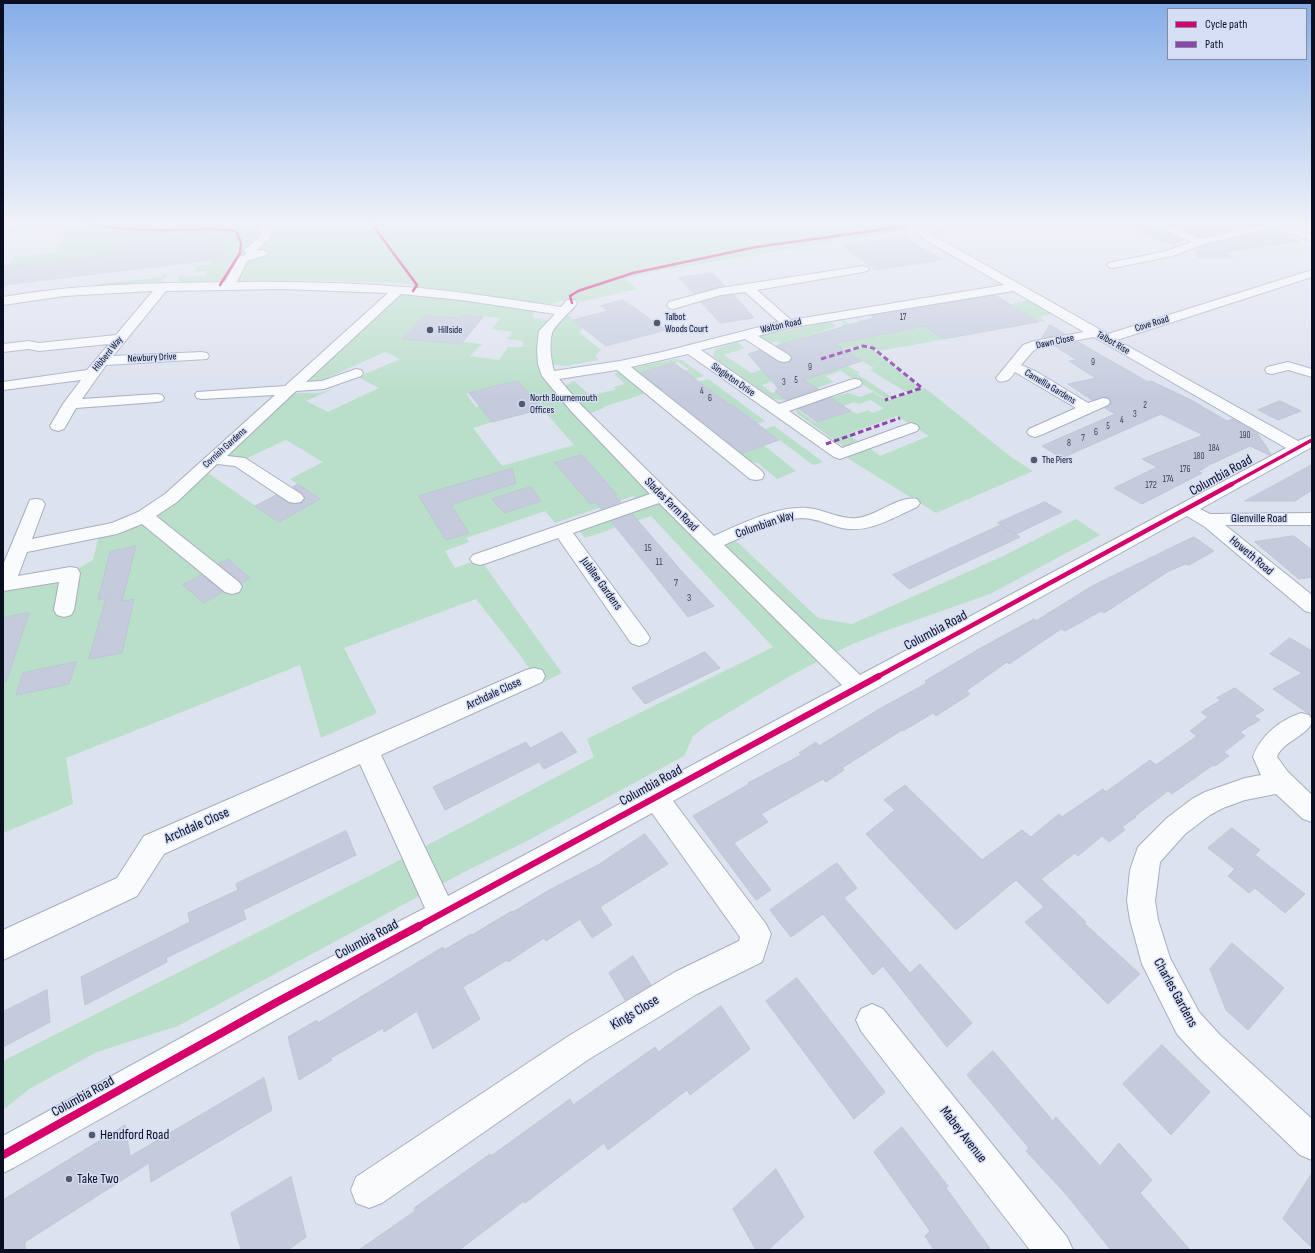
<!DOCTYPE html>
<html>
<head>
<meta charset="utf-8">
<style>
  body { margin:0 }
  #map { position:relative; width:1315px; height:1253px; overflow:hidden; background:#dde2ef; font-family:"Sofia Sans Condensed",sans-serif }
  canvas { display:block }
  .frame { position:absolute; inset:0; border:4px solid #090e22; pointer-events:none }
  .legend { position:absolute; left:1167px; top:8px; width:140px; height:52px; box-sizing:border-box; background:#d6def6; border:1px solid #848ba1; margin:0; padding:5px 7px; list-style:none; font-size:12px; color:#090e22 }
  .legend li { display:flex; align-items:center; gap:8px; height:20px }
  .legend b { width:20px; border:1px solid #848ba1 }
</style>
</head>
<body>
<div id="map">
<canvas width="1315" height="1253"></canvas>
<div class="frame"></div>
<ul class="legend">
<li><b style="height:5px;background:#d6006c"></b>Cycle path</li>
<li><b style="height:5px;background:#8e44ad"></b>Path</li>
</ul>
</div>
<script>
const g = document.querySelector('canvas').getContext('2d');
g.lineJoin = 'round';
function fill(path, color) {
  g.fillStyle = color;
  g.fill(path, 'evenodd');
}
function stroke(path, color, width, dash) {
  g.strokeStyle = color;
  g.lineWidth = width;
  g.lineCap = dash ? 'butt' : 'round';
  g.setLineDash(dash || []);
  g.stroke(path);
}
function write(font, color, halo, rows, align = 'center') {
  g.font = font + ' "Sofia Sans Condensed",sans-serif';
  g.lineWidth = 3;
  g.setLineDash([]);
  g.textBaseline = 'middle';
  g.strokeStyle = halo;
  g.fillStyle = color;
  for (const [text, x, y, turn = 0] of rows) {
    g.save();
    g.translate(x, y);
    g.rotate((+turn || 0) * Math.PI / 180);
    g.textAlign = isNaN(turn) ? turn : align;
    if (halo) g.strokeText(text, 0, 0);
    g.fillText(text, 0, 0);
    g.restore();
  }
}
const green = new Path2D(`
  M3,223H916L922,227C824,245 724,258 625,278L637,289L580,302C571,295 558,304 547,304L422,289C410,281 385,283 371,282C308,280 247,280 184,283L178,281L180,274H184L183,278L206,275L207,271L194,272L197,267L210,263L211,260L221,259L222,238L191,244V242H187L188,238L116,246L112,257L53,265L55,260L19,264L9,285L3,286V275L14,257L54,253L68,227L3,233Z
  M168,274L158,285L99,286L100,284L162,277V275Z
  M398,290L540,308L532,314L535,319L554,321L563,311L583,328L579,332L601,350L597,354L596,357L598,360L566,366L545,364L549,376L710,544L731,536L818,618L852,624L1003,556L1076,519L1100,535L990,594L885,631L848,646L790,676L706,726L693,736L684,756L525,842L466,871L178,1026L97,1052L29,1089L3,1110V1061L373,874L594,757L587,739L773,647L651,516L585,538L576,527L640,504L633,496L555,523L545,511L466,538L469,542L445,551L455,568L480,559L562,673L540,684L517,651L476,599L344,648L377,713L321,738L300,665L66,758L73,804L3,833V589L70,573L93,560L100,531L117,528L202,469L279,522L320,499L290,479L323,462L286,440L239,462L213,459L285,393H319L333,389L306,401L328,412L379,388L358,377L400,359L385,352L314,384L294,385ZM463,315L500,318L492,329L512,332L507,339L523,341V347H508L499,360L470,356L482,344L463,342L461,344L443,342L425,337L421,341L402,339L424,316L445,317L459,321ZM518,381L574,445L502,466L473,428L492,422L485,413L502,400L476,407L466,394Z
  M1029,300L1052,314L1040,317L1046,321L1038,322L1032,318L1011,322L1018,326L1002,329L997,326L970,331L974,334L879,351C863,338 837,352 819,358L833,357L860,373L857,374L892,397L886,399L836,368L840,371L826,376L833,382L831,383L782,400L774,399L713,357L715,349L737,342L745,348L724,355L751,373L802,357L776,341L768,344L746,334L771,328L778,332L829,322L837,326L794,341L850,331L841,325L845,324L840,320L843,319L853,327L865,325L855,317H857L869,326L902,322L911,329ZM783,378L803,380L806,382L772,393L762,385Z
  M863,347L871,348L919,388L906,392L870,370L874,368L847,352Z
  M675,359L682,360L704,376L659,390L632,368ZM678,362L689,369L655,380L645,372Z
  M621,371L647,393L603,407L604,408L588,414L563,387L574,381L591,396L616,389L614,387L625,384L614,374Z
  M709,379L715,384L765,421L757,424L732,405L730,406L699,381Z
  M925,388L1011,457L1033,471L936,513L844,456L865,445L880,456L929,436L897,416L848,434L859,442L844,447L798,414L796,411L798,408V410L816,423L851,411L857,414L868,410L872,413L884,409L871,400L859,404L854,402L843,406L830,398L848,393L860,397L873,392L887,401Z
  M774,426L823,462L813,465L765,429Z
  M750,434L796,471L777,479L758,463L749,462L740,455L741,453L734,446L725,443Z`);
const building = new Path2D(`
  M1121,223H1149L1150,226L1184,240L1173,245L1145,235L1147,234L1121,224Z
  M1168,223H1253L1256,224L1202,237Z
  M1271,230L1300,241L1226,252L1233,257H1198L1196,249L1204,245Z
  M903,237L943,260L876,270L843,246Z
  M188,238L187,243L222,238L221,259L3,285V266L112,255L116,246Z
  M713,273L725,286L694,294L679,278Z
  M734,295L754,318L720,323L701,302L721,296Z
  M995,295L1038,322L943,339L925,326L834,344L862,361L803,380L818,389L786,400L775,391L778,388L748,354L760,350L778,362H789L792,359L790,354L776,346L873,318L872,316Z
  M623,300L666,330L606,346L573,320L608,311L601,306Z
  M463,315L483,317L461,344L402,339L424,316L461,318Z
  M1050,325L1065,334L1042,338Z
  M1078,342L1148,382L1151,381L1191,400L1227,421L1233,419L1257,433L1271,454L1269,455L1250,446L1209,465L1198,472L1202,473L1142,504L1114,488L1157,467L1142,459L1203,435L1161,414L1062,458L1042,446L1115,414L1105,408L1111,403L1108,398L1103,397L1092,400L1068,384L1096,378L1069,361L1077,360L1055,346Z
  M674,363L730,405H732L779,440L742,453L641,373Z
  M518,381L542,409L492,422L469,393Z
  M831,398L851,411L817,422L799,409Z
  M1280,401L1301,411L1278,420L1258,410Z
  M582,455L617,495L615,496L621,502L601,509L596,502L590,504L555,463Z
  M1312,465V490L1295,501H1245Z
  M512,469L516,483L451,505L469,533L446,540L419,496Z
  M298,484L320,499L279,522L255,506L276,495L289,503H301L305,497L302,493L293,487Z
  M531,487L541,501L504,513L492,499Z
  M1045,502L1062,512L1016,534L998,523Z
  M632,514L685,575L714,606L688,617L611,521Z
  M1001,525L1020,537L909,589L893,575Z
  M1294,536L1312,550V577L1299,579L1255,542Z
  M1194,537L1214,551L1189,565L1186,564L1169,571L1104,613L1101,611L1065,631L1061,629L1009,664L1007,662L966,691L970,694L936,716L933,713L903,731L902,730L842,768L844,770L826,782L823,779L761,814L768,822L734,843L771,890L756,900L693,816L749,784L748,783L801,755L799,753L816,742L819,746L881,708L927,683L925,681L979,649L1034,619L1036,621L1092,586Z
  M136,546L122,601L134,599L122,653L89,659L106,598L98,600L110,552Z
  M228,559L250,578L241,583L219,564Z
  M202,575L223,592L204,603L183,585Z
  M29,613L6,682L3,681V618Z
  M1290,638L1312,651V716L1273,689L1302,673L1270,654Z
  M705,652L720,668L645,704L632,688Z
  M76,662L69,684L16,695L23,673Z
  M1235,688L1264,710L1254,716L1260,720L1240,732L1245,736L1224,752L1229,756L1215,766L1213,765L1172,794L1168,791L1135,816L1136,817L1122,827L1125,830L1109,842L1102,836L1078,856L1075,853L1041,879L1086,922L1084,923L1140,974L1108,1004L1025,922L1044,907L1016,880L956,930L866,834L895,810L884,800L905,785L982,860L1022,830L1031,837L1059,814L1062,817L1103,789L1106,792L1150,760L1156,765L1197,736L1190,731L1208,717L1201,712L1221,700L1217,698Z
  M562,732L577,752L544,769L539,762L445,810L433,787L526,742L530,748Z
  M1232,828L1260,850L1255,855L1305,894L1285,913L1255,888L1249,893L1228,876L1235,869L1208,848Z
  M346,831L356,855L243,910L246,919L166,958L167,962L85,1005L81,977L190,922L188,913L238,890L236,884Z
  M645,834L668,864L600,907L612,925L592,938L580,919L546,941L544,938L508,962L507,960L463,987L480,1019L433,1049L417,1011L384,1032L383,1028L331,1058L332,1060L299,1080L288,1037L317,1020L318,1023L443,947L444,950L471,934L472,935L512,911L513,912L549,890L598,865Z
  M837,863L857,888L844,898L910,973L920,964L972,1023L947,1047L883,966L873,975L823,914L791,937L770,910Z
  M1232,943L1284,988L1248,1030L1226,1010L1210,969Z
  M633,956L651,985L625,1000L609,973Z
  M797,978L885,1092L854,1119L766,1001Z
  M47,990L50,1022L3,1047V1012Z
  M721,1006L750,1049L690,1095L687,1090L608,1150L604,1143L525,1203L524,1201L459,1250H359L415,1211L414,1208L490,1154L491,1156L570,1099L573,1105L655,1047L658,1052Z
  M1162,1045L1210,1092L1171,1135L1123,1084Z
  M993,1051L1053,1121L1056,1117L1100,1166L1119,1143L1152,1180L1140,1193L1190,1250H1111L1065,1193L1026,1151L1029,1148L967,1075Z
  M264,1078L272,1110L151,1182L149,1163L25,1242V1250H3V1200L125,1125L130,1156Z
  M902,1127L948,1186L946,1188L991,1250H934L925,1236L930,1231L874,1152Z
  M776,1169L804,1217L768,1250H756L733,1209Z
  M1312,1173V1248L1283,1219Z
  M291,1177L306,1237L288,1250H241L231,1213Z`);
const minor = new Path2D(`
  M944,223H966L965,225L929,233L1108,334L1312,270V277L1117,340L1298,441L1312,435V447L1200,509L1210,514L1312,513V525H1225L1312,595V613L1305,611L1205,527L1187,516L673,801L766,924L771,934L762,962L697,994L589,1059L382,1203L369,1208L356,1203L351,1190L356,1177L567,1037L675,972L739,941L740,937L652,813L288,1013L15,1167L3,1173V1136L266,991L425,908L360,764L164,854L137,896L3,960V930L117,878L144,836L526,670L534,668L542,670L545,676L542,682L381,755L448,896L842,685L659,503L573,533L647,633L650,638L647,643L639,646L631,643L558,538L487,563L480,565L473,563L470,559L473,555L650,494L571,411L542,376L538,364L537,349L539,331L555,314L461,300L401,294L306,382L322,381L356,369L361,370L363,373L361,376L324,389L296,391L227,456L245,458L301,494L304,498L301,502L295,503L289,502L235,466L217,464L177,502L156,516L239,582L242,587L239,592L232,594L225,592L142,524L117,534L27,552L18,576L70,567L77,568L80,573L74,610L71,615L64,617L57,615L54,610L59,582L3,591V565L30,500L36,499L42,500L45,504L32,539L112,523L138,512L165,494L275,395L202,399L197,398L195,395L197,392L285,386L388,293L282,289L166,291L113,356L202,352L207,353L209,356L207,359L106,365L82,399L157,394L162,395L164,398L162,401L157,402L76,408L64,429L58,431L52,429L50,426L63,404L81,380L3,390V382L87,370L109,344L39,351L29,349L3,352V344L29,341L39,343L116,335L153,291L64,296L3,305V297C76,284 151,283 225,282L239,257L247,254L244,251L245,249L261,236L260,228L265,225L270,228L271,237L256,251L263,250L268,253L267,255L247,261L237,282C297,281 358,283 419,288C466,292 514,300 561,307L567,300H575L577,303L575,306C570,312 555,325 552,333C549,344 551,360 554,371L620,361L662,352L779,322L745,292L721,295L673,309L669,308L667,305L669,302L720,288L863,266L867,267L869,269L867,271L863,272L757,290L791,320L1004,285L925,240L918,232L924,227ZM1013,291L1084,332L1034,341L1023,345L996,378L998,381C1007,383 1010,379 1015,372L1076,408L1029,429L1027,432L1029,435L1035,437L1041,435L1108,405L1110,402L1108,399L1103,398L1088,403L1037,372L1021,365L1033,351L1038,348L1094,337L1286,448L860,675L724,545C748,535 774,520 801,518C816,518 829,525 842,528C869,534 894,517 917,507L920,503L917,499C899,495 877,516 857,518C840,520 824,509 807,508C777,506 741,524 714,536L581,405L559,379L617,370L750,479L756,480L762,479L764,475L762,471L631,367L688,354L834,457L840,459L917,431L919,428L917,425L911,423L905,425L842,448L789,411L860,386L862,383L860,380L855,379L850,380L779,404L701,350L745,339L779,361L784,362L789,361L791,358L789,355L758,336L788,328Z
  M1150,223H1164L1202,239L1265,224L1264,223H1279L1312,234V241L1274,228L1204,244L1173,256L1113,268L1109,267L1107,265L1109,263L1166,251L1192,242L1151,225Z
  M1288,362L1312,369V377L1288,370L1272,374L1267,373L1265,370L1267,367Z
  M1301,713L1309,715L1312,720C1311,735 1282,741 1277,757L1288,772L1312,795V822L1303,819L1276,794L1245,800L1223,808L1210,815L1185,834L1160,862L1155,901L1158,920L1170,958L1199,1012L1220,1035L1312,1119V1160L1300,1155L1198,1057L1177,1034L1142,964L1130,920L1127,901L1130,870L1138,847L1167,818L1192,799L1205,792L1245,778L1261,775L1253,757C1260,736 1280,720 1301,713Z
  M872,1004L883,1009L1067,1237L1073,1250H1030L861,1031L856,1020L861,1009Z`);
const quiet = new Path2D(`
  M821,359L863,346L873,348L922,388L885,400
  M826,444L900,418`);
const cyclewayFar4 = new Path2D(`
  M86,223C108,228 130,230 153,230C181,231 208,227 236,231L241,243L240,253L220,285
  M371,223L417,285L413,291
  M572,303L570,296L578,291L633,273L756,247L908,226`);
const cyclewayFar3 = new Path2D(`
  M1230,485L1312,440`);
const cyclewayFar2 = new Path2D(`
  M877,677L1232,484`);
const cyclewayFar1 = new Path2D(`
  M417,927L879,676`);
const cycleway = new Path2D(`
  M3,1155L277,1002L419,926`);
const markers = [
  [657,323,4,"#53586a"],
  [430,330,4,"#53586a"],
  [522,404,4,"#53586a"],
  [1034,460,4,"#53586a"],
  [92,1135,4,"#53586a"],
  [69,1179,4,"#53586a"]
];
const farNumbernames = [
  ["17",903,318],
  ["9",1093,363],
  ["9",810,368],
  ["5",796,381],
  ["3",784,383],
  ["4",702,392],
  ["6",710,399],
  ["2",1145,406],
  ["3",1135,415],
  ["4",1122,421],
  ["5",1108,427],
  ["6",1096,433],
  ["190",1245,436],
  ["7",1083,439],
  ["8",1069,444],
  ["184",1214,449],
  ["180",1199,457],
  ["176",1185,470]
];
const farPoinames = [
  ["Talbot",665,317],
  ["Woods Court",665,329],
  ["Hillside",438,330],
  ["North Bournemouth",530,398],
  ["Offices",530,410],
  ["The Piers",1042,460]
];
const farStreetnames = [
  ["Cove Road",1152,324,-17],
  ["Walton Road",781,326,-12],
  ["Dawn Close",1055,342,-12],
  ["Talbot Rise",1113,343,30],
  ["Hibberd Way",108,354,-51],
  ["Newbury Drive",152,358,-3],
  ["Singleton Drive",733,380,35],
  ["Camellia Gardens",1050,387,31],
  ["Cornish Gardens",225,448,-42]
];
const numberNames = [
  ["174",1168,479],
  ["172",1151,485],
  ["15",648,548],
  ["11",659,562],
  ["7",676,583],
  ["3",689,598]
];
const streetNames = [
  ["Slades Farm Road",671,505,45],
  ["Glenville Road",1259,519],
  ["Columbian Way",765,525,-19],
  ["Howeth Road",1251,556,40],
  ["Jubilee Gardens",601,584,54],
  ["Archdale Close",494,694,-25]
];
const nearStreetnames = [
  ["Columbia Road",1221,476,-29],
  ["Columbia Road",936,631,-28],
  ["Columbia Road",651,786,-29],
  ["Archdale Close",197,826,-24],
  ["Columbia Road",367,940,-28],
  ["Charles Gardens",1175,993,61],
  ["Kings Close",635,1013,-31],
  ["Columbia Road",83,1097,-29],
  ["Mabey Avenue",963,1135,52]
];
const nearPoinames = [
  ["Hendford Road",100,1135],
  ["Take Two",77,1179]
];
fill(green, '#b9dec9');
fill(building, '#c5cbdd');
stroke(building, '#bfc5d6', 1);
stroke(minor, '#a9aebf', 2);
fill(minor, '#fafbfd');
stroke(quiet, '#8e44ad', 3, [5.5, 3]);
stroke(cyclewayFar4, '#d6006c', 2.5);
stroke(cyclewayFar3, '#d6006c', 3.5);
stroke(cyclewayFar2, '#d6006c', 4.5);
stroke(cyclewayFar1, '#d6006c', 6);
stroke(cycleway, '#d6006c', 8);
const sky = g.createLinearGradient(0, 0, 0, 398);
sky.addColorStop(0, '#84ade8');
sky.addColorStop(0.56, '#f0f2f8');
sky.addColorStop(1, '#f0f2f800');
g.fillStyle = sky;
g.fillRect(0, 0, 1315, 398);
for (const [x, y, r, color] of markers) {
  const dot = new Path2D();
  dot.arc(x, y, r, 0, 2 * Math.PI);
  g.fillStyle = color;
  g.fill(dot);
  stroke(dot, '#d6def6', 1.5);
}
write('9px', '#3a3f53', null, farNumbernames);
write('10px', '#090e22', '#d6def6', farPoinames, 'left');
write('10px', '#090e22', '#d6def6', farStreetnames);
write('10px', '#3a3f53', null, numberNames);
write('12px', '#090e22', '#d6def6', streetNames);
write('14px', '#090e22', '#d6def6', nearStreetnames);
write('14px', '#090e22', '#d6def6', nearPoinames, 'left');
</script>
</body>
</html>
